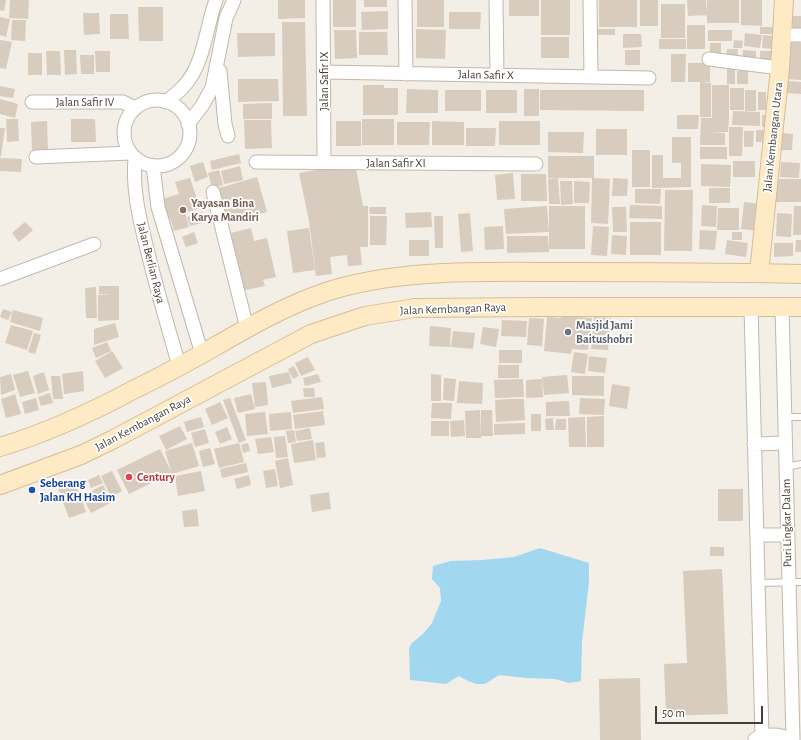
<!DOCTYPE html>
<html>
<head>
<meta charset="utf-8">
<style>
  body { margin:0 }
  #map { position:relative; width:801px; height:740px; overflow:hidden; background:#f3eee6; font-family:"Alegreya Sans",sans-serif }
  canvas { display:block }
  .scale { position:absolute; left:655px; top:706px; width:108px; height:18px; box-sizing:border-box; border:2px solid #463e35; border-top:0; padding-left:5px; font-size:12px; line-height:14px; white-space:nowrap; color:#463e35; -webkit-text-stroke:3px #fff; paint-order:stroke }
</style>
</head>
<body>
<div id="map">
<canvas width="801" height="740"></canvas>
<div class="scale">50 m</div>
</div>
<script>
const g = document.querySelector('canvas').getContext('2d');
g.lineJoin = 'round';
function fill(path, color) {
  g.fillStyle = color;
  g.fill(path, 'evenodd');
}
function stroke(path, color, width, dash) {
  g.strokeStyle = color;
  g.lineWidth = width;
  g.lineCap = dash ? 'butt' : 'round';
  g.setLineDash(dash || []);
  g.stroke(path);
}
function write(font, color, halo, rows, align = 'center') {
  g.font = font + ' "Alegreya Sans",sans-serif';
  g.lineWidth = 3.5;
  g.setLineDash([]);
  g.textBaseline = 'middle';
  g.strokeStyle = halo;
  g.fillStyle = color;
  for (const [text, x, y, turn = 0] of rows) {
    g.save();
    g.translate(x, y);
    g.rotate((+turn || 0) * Math.PI / 180);
    g.textAlign = isNaN(turn) ? turn : align;
    if (halo) g.strokeText(text, 0, 0);
    g.fillText(text, 0, 0);
    g.restore();
  }
}
const water = new Path2D(`
  M540,548L589,563V582L582,642L581,681L569,683L555,679L527,678L499,675L485,684H476L466,680L459,676L446,684L410,680L409,648L412,643L423,634L432,623L441,601L440,588L432,579L433,566L451,561L482,560L514,557Z`);
const building = new Path2D(`
  M0,0H6L4,11L0,10Z
  M10,0H29L28,19L9,18Z
  M278,0H305V18L278,19Z
  M333,0H356V27H333Z
  M364,0H387V7H364Z
  M417,0H444V27H417Z
  M509,0H539V16H509Z
  M541,0H570V35H541Z
  M599,0H637V27H599Z
  M640,0H658V26H640Z
  M687,0H706L707,15L688,16Z
  M707,0H739V23H707Z
  M741,0H762V26L741,25Z
  M661,4H685V38H661Z
  M138,7H163V41H139Z
  M388,11V29L362,30L361,12Z
  M449,12H481L480,29H449Z
  M83,13H99L100,34L84,35Z
  M110,14H128L129,39H110Z
  M792,16H801V33H791Z
  M0,17L10,19L6,37L0,35Z
  M12,20H26L25,41L11,40Z
  M282,22H305L307,116H283Z
  M687,25H705V49H687Z
  M760,27H775V34H760Z
  M416,29L446,30L445,59L416,58Z
  M594,29H615V35H594Z
  M334,30H356L357,58L335,59Z
  M708,30H732V41H708Z
  M359,32H387L388,55H359Z
  M237,33H275V56L238,57Z
  M745,33L762,35L760,48L744,46Z
  M623,34H641L642,47L623,48Z
  M763,35L774,36L773,49L762,48Z
  M541,37H569V58H541Z
  M659,39H686V49H659Z
  M0,40L12,42L6,69L0,68Z
  M734,40L743,41L742,48H733Z
  M789,42L801,43V80L786,79Z
  M710,43H721V56H710Z
  M727,49H738L737,60L726,59Z
  M64,50H76L77,74L65,75Z
  M625,50H640V65H625Z
  M743,50L756,51V63L742,62Z
  M46,51H60L61,75H47Z
  M95,51H110V72H96Z
  M760,51H772L771,64H760Z
  M28,53H42V75H28Z
  M671,54H686L685,82H671Z
  M80,55H94V74H81Z
  M688,63H710V82H688Z
  M727,67H735V84H727Z
  M737,71H748V84H737Z
  M238,79H278L279,101L238,102Z
  M786,81L801,82V94L785,93Z
  M700,82L711,83V117H700Z
  M363,85H384V88H398V115H363Z
  M712,85H729V118H712Z
  M0,86L15,89L13,98L0,96Z
  M730,88H744V110H730Z
  M407,89L438,90V113H406Z
  M524,89H539V116H524Z
  M445,90H481V111H445Z
  M486,90H517V113H486Z
  M540,90H644V111L540,110Z
  M745,90H756V111H745Z
  M758,92H766V110H758Z
  M0,99L18,104L15,118L0,114Z
  M272,103V119H243V104Z
  M733,111L760,112V126L732,125Z
  M677,115H699L698,129H677Z
  M762,115H772V127H762Z
  M701,118H729L728,132H708L725,133V145H700Z
  M6,119H18L19,141L7,142Z
  M71,119H95L96,142H71Z
  M362,119H394V145H362Z
  M244,120H271L272,148L245,149Z
  M47,121L48,151L32,152L31,122Z
  M336,121H361V146H336Z
  M432,121L464,122V145H432Z
  M499,121H540V145H499Z
  M397,122H430L429,145H397Z
  M729,127H743L742,156H729Z
  M0,128H5L1,156H0Z
  M466,128H496L495,146H466Z
  M596,129H627V155H596Z
  M756,130H766V142H756Z
  M744,131H754L753,147H744Z
  M548,132H584L583,153L548,152Z
  M782,133L793,134L792,150H781Z
  M672,137H691V187L652,188V155H663V178H681V163H672Z
  M700,147H727V159H700Z
  M632,150H650V187H632Z
  M239,154L241,163L212,170L210,161Z
  M548,156H594V178L610,179L608,224L591,223L592,178H548Z
  M0,158L22,159L21,172L0,171Z
  M733,161H755V177H733Z
  M203,162L208,177L195,182L190,166Z
  M781,162L800,163L799,178L780,177Z
  M355,163L363,206H368V247H360L362,265L348,266L347,255L330,257L332,274L316,276L309,221L299,173Z
  M701,164L731,165L730,187L701,186Z
  M240,166L243,180L224,184L221,171Z
  M219,170L223,185L212,188L208,173Z
  M513,173L515,199L497,200L495,175Z
  M521,174H546L547,201H521Z
  M257,177L267,212L226,223L216,189Z
  M190,178L200,208L185,213L189,227L174,231L170,218H168L162,199L179,194L175,182Z
  M558,178L560,204H549L548,179Z
  M613,178L628,179L627,196H612Z
  M775,179H801V202H775Z
  M560,181H572L573,204L561,205Z
  M574,181L590,182L589,203H574Z
  M709,188H730V203H709Z
  M635,189H661L660,204L635,203Z
  M665,190H693L692,251H664Z
  M744,202L762,204L759,231L741,229Z
  M630,205L662,206V219L629,218Z
  M702,205L717,206L716,227L701,226Z
  M547,206L549,232L506,234L504,209Z
  M549,206H585V249H549Z
  M794,206H801V235H793Z
  M369,207H386V214H370Z
  M612,207H626L627,232H613Z
  M718,208H739V230H717Z
  M202,212L205,222L190,226L187,217Z
  M431,212L432,227L406,228L405,213Z
  M470,213L473,251L461,252L458,214Z
  M777,213L792,214L791,237L776,236Z
  M370,216H387L386,245H370Z
  M434,216H443V248H435Z
  M25,222L33,230L19,242L12,233Z
  M630,222H661V255H630Z
  M503,226L504,249L485,250L484,227Z
  M593,226L609,227L607,256L591,255Z
  M251,228L254,241L267,238L276,277L263,280L265,286L241,291L227,234Z
  M309,228L315,270L293,273L287,231Z
  M700,230L717,231L715,250L699,249Z
  M194,232L198,243L186,247L182,237Z
  M732,232H742V240H732Z
  M612,235L627,236L626,255L611,254Z
  M507,236H548L549,252L507,253Z
  M409,240H429V256H409Z
  M727,240L748,243L746,257L725,254Z
  M796,240H801V252H795Z
  M774,243H793V256L774,257Z
  M99,286H119V320L98,321V295L111,294H99Z
  M96,287L97,318H86L85,288Z
  M3,309L12,312L8,320L0,317Z
  M13,310L43,318L40,331L10,322Z
  M561,316L592,318L588,350L572,349L571,354L544,351L547,317L561,318Z
  M594,317L611,318L608,350L591,349Z
  M529,318L544,319L542,346L527,345Z
  M502,320L527,321L526,337L501,336Z
  M115,323L119,337L94,345V329Z
  M11,325L33,331L27,350L5,343Z
  M430,326L451,328L450,347L429,346Z
  M483,327L499,329L496,347L480,344Z
  M453,331L475,333L473,349L451,347Z
  M34,333L41,335L35,354L28,352Z
  M107,342L111,351L96,358L92,348Z
  M499,350H522V363H499Z
  M112,351L123,368L105,378L95,361Z
  M574,352L588,354L585,374L571,372Z
  M589,356L607,358L605,373L588,371Z
  M308,357L315,370L301,376L295,363Z
  M498,365H519V378H498Z
  M294,366L299,376L293,379L288,369Z
  M28,371L35,393L20,397L13,375Z
  M83,371L84,391L64,394L62,374Z
  M44,372L49,390L38,394L33,376Z
  M289,372L292,383L272,388L269,376Z
  M11,374L15,390L1,395L0,377Z
  M318,374L321,382L305,386L303,378Z
  M431,374L441,375V401H431Z
  M567,375L569,393L544,395L542,377Z
  M51,376H60L63,399H53Z
  M572,376H604V396L572,395Z
  M444,378L456,379L454,401L443,400Z
  M523,379L524,397L495,398L494,380Z
  M542,379L543,397L526,398V380Z
  M459,381L483,383L482,404L457,403Z
  M266,382L268,405L255,407L252,383Z
  M612,384L630,387L627,409L609,406Z
  M303,388H314L315,397H304Z
  M50,393L53,403L41,406L38,397Z
  M15,394L21,414L6,418L1,399Z
  M251,394L255,409L238,413L234,398Z
  M322,397L324,409L293,413L291,401Z
  M36,398L39,410L25,414L22,402Z
  M230,398L246,440L239,443L223,400Z
  M580,398L605,399L604,415L579,414Z
  M510,399H524L525,420L496,422L495,400Z
  M569,401L570,416H546V402Z
  M220,402L228,418L212,425L205,409Z
  M432,403H452L451,419L431,418Z
  M480,410L481,438H466L465,411Z
  M481,410H492L493,436H481Z
  M323,411L325,425L295,429L293,415Z
  M265,412L268,434L247,436L245,414Z
  M291,412L292,429L270,431L269,414Z
  M531,414H541V431H531Z
  M604,416V447H587V417Z
  M201,417L204,427L187,432L184,422Z
  M585,417L586,447H569L568,418Z
  M553,418L554,430H546L545,419Z
  M556,419H566V430H555Z
  M464,420L465,436L451,437L450,421Z
  M431,421H449V436H431Z
  M525,423V434L494,435V424Z
  M180,426L187,439L166,450L159,436Z
  M227,427L232,439L220,444L215,432Z
  M310,428L312,439L297,441L295,431Z
  M205,429L209,443L195,447L191,433Z
  M294,430L296,442L288,443L286,431Z
  M285,436L288,457L276,458L274,437Z
  M271,437L274,452L258,454L255,439Z
  M313,440L316,460L294,463L291,444Z
  M324,442L326,457L317,458L315,443Z
  M192,443L199,466L172,474L165,451Z
  M239,443L244,462L219,468L214,449Z
  M248,443L250,451L243,453L241,445Z
  M210,448L215,464L203,467L199,451Z
  M160,449L172,473L129,494L117,470Z
  M288,458L293,485L280,488L275,461Z
  M246,463L248,472L222,478L220,469Z
  M275,469L278,486L266,488L263,471Z
  M112,471L122,491L111,497L101,476Z
  M201,471L205,491L178,496L175,476Z
  M99,475L103,483L91,488L88,480Z
  M249,475L251,485L237,489L234,479Z
  M75,482L79,493L63,500L58,489Z
  M103,485L112,502L91,513L82,496Z
  M718,489H743V521H718Z
  M329,492L331,509L312,512L310,495Z
  M80,495L86,512L69,518L63,502Z
  M197,509L199,526L184,527L182,511Z
  M710,547H724V556H710Z
  M722,569L728,714L666,716L664,664L687,663L683,571Z
  M640,678L641,740H600L599,679Z`);
const lane = new Path2D(`
  M785,417H801
  M786,467L801,464
  M758,583L801,582`);
const street = new Path2D(`
  M323,0L324,162
  M405,0L406,74
  M496,0L497,75
  M590,0L591,77
  M783,35H801
  M709,59L780,68
  M220,71L225,124L228,136
  M324,72L649,78
  M124 133a33 33 0 1 1 66 0a33 33 0 1 1-66 0Z
  M32,102H123L135,108
  M166,102C171,97 178,93 183,87C204,66 206,27 216,0
  M188,124L202,106L212,88L226,18L234,0
  M36,157L130,153
  M135,158C132,192 141,225 149,257C158,294 169,330 179,366
  M256,162L536,164
  M153,166L158,207L202,354
  M213,192L247,328
  M0,279L94,244
  M751,307L762,736
  M782,307L793,739
  M754,444L785,443
  M757,535H788
  M755,739C768,733 780,734 793,740`);
const secondary = new Path2D(`
  M759,273L780,68L784,0
  M0,447C47,433 92,412 135,389C158,378 180,366 202,354C242,331 280,308 323,293C396,268 487,272 565,272C644,272 722,272 801,274
  M0,485L81,455L114,439L311,334L365,316L415,308L541,307H801`);
const markers = [
  [183,210,4,"#8d6e63"],
  [568,332,4,"#6b7280"],
  [129,477,4,"#e0444e"],
  [32,490,4,"#1a4fb4"]
];
const streetNames = [
  ["Jalan Safir X",486,75,1],
  ["Jalan Safir IX",324,81,-90],
  ["Jalan Safir IV",85,102],
  ["Jalan Kembangan Utara",773,137,-84],
  ["Jalan Safir XI",396,163],
  ["Jalan Berlian Raya",151,263,76],
  ["Jalan Kembangan Raya",453,309,-2],
  ["Jalan Kembangan Raya",143,423,-28],
  ["Puri Lingkar Dalam",787,523,-91]
];
const educationNames = [
  ["Yayasan Bina",191,203],
  ["Karya Mandiri",191,217]
];
const worshipNames = [
  ["Masjid Jami",576,325],
  ["Baitushobri",576,339]
];
const healthNames = [
  ["Century",137,477]
];
const transitNames = [
  ["Seberang",40,483],
  ["Jalan KH Hasim",40,497]
];
fill(water, '#a2d7f0');
fill(building, '#d8ccbf');
stroke(lane, '#c2b8ac', 8);
stroke(street, '#c2b8ac', 15);
stroke(secondary, '#d3be96', 20);
stroke(lane, '#fff', 6);
stroke(street, '#fff', 13);
stroke(secondary, '#feebc5', 18);
for (const [x, y, r, color] of markers) {
  const dot = new Path2D();
  dot.arc(x, y, r, 0, 2 * Math.PI);
  g.fillStyle = color;
  g.fill(dot);
  stroke(dot, '#fff', 1.5);
}
write('12px', '#463e35', '#fff', streetNames);
write('bold 12px', '#785e54', '#fff', educationNames, 'left');
write('bold 12px', '#5b616d', '#fff', worshipNames, 'left');
write('bold 12px', '#be3a42', '#fff', healthNames, 'left');
write('bold 12px', '#164399', '#fff', transitNames, 'left');
</script>
</body>
</html>
